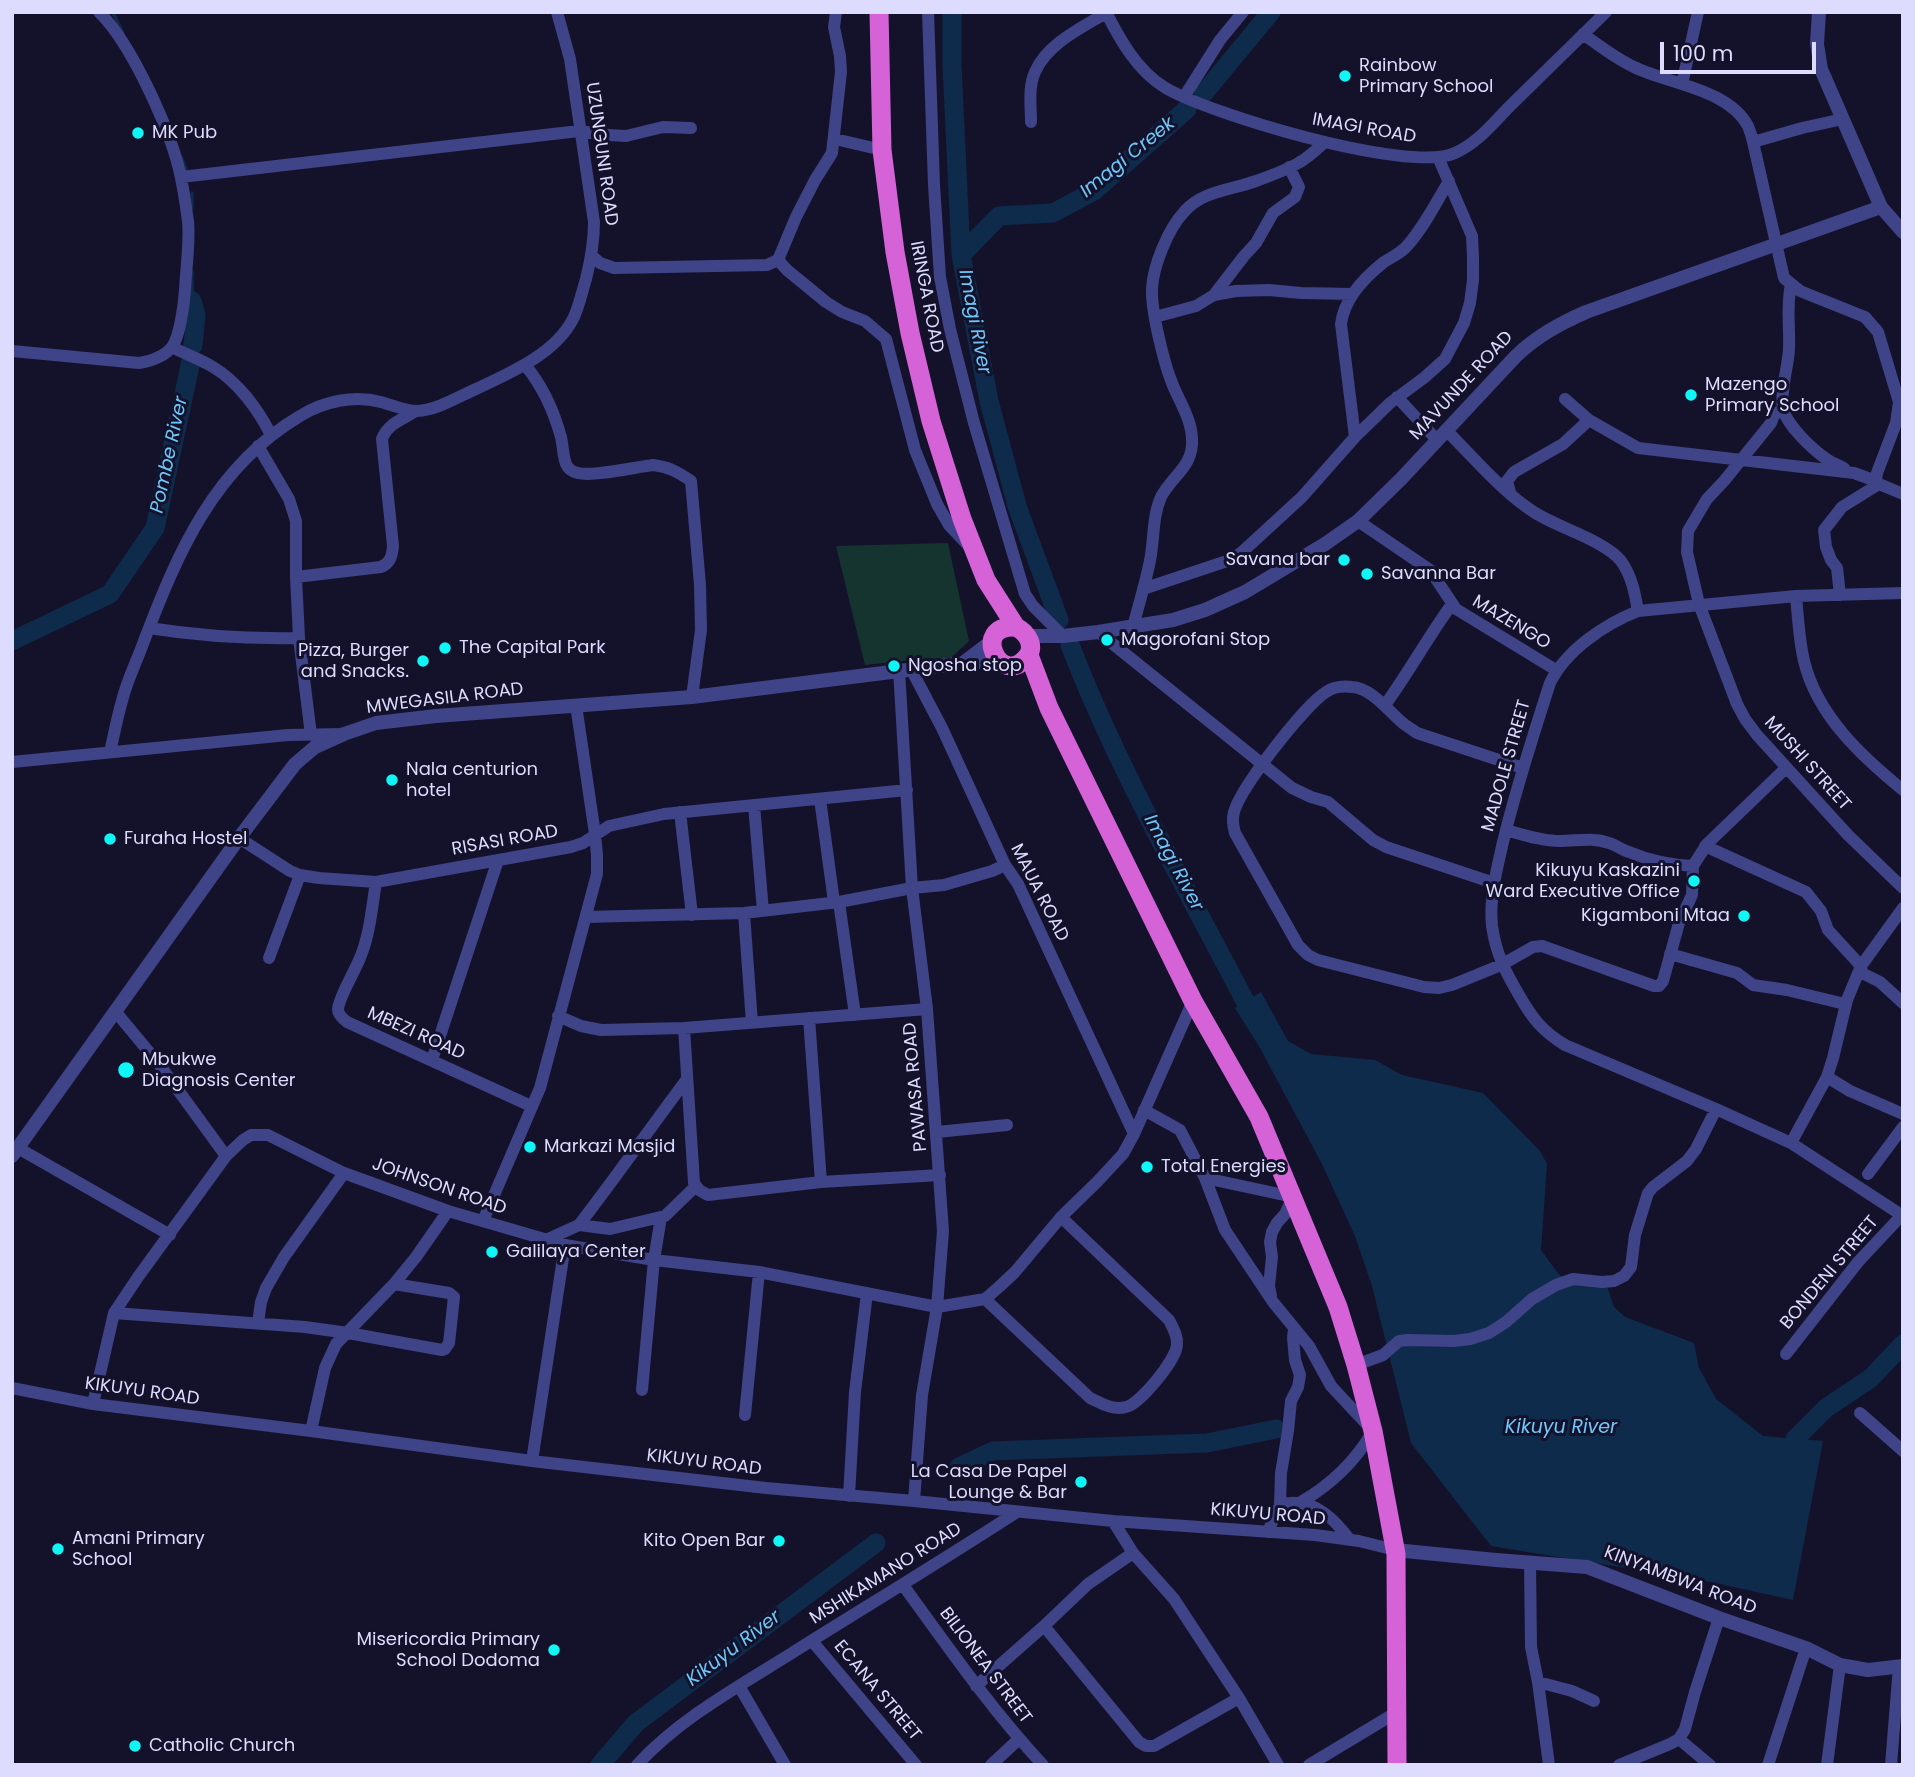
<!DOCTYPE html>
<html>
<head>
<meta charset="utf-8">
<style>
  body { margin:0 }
  #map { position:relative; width:1915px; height:1777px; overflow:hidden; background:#14122a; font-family:Poppins,sans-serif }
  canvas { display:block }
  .frame { position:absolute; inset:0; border:14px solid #dddcfe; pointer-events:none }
  .scale { position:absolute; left:1660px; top:42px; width:156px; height:32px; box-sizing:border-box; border:4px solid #dddcfe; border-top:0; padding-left:9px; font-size:21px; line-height:24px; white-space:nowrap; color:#dddcfe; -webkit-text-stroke:5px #14122a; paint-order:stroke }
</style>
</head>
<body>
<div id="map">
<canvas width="1915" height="1777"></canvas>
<div class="frame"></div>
<div class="scale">100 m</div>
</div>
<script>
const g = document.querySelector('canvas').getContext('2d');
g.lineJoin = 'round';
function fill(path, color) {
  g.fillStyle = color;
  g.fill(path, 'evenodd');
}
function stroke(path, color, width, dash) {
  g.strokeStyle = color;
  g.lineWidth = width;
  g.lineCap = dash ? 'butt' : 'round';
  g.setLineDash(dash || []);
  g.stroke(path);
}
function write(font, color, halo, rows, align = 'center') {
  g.font = font + ' Poppins,sans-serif';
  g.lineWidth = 6;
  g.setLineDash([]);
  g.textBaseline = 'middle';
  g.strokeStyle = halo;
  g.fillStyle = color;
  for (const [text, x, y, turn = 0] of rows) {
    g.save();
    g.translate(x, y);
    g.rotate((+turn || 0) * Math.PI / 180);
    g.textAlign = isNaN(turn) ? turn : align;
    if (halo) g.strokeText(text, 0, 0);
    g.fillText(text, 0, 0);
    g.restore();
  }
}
const green = new Path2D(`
  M948,543L969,641L952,657L919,663L910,660L865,665L836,546Z`);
const water = new Path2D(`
  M1261,992L1288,1041L1311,1054L1375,1060L1402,1075L1483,1093L1540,1151L1547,1164L1541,1250L1557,1272L1568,1283L1607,1286L1614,1307L1625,1317L1694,1343L1699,1368L1716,1399L1763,1436L1823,1441L1793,1600L1711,1582L1491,1546L1411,1443L1372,1286L1355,1236L1322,1164L1260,1048L1235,1008Z`);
const stream = new Path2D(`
  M113,13L123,33
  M181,157L186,169
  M192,193V208
  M192,301V272`);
const river = new Path2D(`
  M952,12V65L961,255L989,401L1017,506L1059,620
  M1204,93L1271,12
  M961,255L999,216L1053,213L1094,191L1187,109
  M192,301L196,315L193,345
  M12,641L110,594L155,528L191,361
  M1070,645C1118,769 1184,884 1245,1001
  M1795,1439L1826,1408L1871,1378L1903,1344
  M959,1467L993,1451L1207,1443L1276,1429
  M600,1765L636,1723L876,1543`);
const minor = new Path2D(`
  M928,12L934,185L940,277L950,329L974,423L1025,594L1033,606L1063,636
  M1106,12C1120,40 1137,70 1164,87C1208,114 1409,174 1455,153C1478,143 1494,122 1511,105C1543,74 1574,43 1606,12
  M1583,34C1600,46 1615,58 1634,67C1669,84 1728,89 1748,126C1750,131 1752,137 1753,142L1784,278L1800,291L1865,317L1878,332L1899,402L1896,423L1877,473L1876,481L1879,484L1903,494
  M1682,84L1698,12
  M1184,97L1220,40L1243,12
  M1031,122C1031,106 1028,87 1035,72C1047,44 1081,28 1106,13
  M835,139L882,150
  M1753,142L1802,128L1843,119
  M181,177L579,131L609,135L626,136L663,127L691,128
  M592,256L600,263L614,268L767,265L778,260L796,217L815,180L832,153L841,72L840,56L834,27L836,12
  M778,260L787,270L826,302L842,312L865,321L886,339L915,450L937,504L949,525L968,545
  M1791,284C1786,307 1790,326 1789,349C1788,368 1780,390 1783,409C1787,425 1811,448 1825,458C1830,462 1838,465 1844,468
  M1214,295L1244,256L1256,243L1273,213L1295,197L1299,187L1289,167
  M1155,317L1196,306L1214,295L1236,291L1269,290L1301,293L1353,294
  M172,347C185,354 200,359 213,367C238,382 258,409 271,435
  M12,351L139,363C151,361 164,357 172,347C180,336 184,304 185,290C186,268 190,243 188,221C186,207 184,192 181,178C172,133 132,44 99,12
  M525,365C542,385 554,412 561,437C563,446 563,456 566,464C568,469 573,472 578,473C593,477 636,467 653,465C669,467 678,472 691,481L700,585L701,630L692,697
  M1397,397L1437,440
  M1565,399L1589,420L1638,448L1854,473L1876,481
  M1783,409L1774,415L1771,423L1724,481L1707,499L1688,531L1687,552L1699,604L1737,704L1745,719L1757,735L1848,835L1903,888
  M1446,430C1473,457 1505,495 1537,514C1560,528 1605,541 1621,561C1632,576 1635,594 1638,611
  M1355,437L1341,324C1344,299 1365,277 1384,262C1392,257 1401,253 1407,246C1424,227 1436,203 1449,181
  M258,446L289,499L296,521V577L299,638L311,735
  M1510,492L1507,481L1514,472L1563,444L1589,420
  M1358,521L1430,570L1456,609L1556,670
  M296,577L381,567C390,563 392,557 393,546L382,439C387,424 403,419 416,411
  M1143,589L1227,561L1241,553L1302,497L1355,437L1390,403L1425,377L1445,359L1464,323L1470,303L1473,280V258L1472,236L1438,157
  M1903,593L1796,596L1638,611C1605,624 1566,650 1550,683C1533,736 1516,788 1503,842C1497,869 1489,898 1492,926C1496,954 1505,971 1519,995C1532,1018 1542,1031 1565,1045L1716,1109L1791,1143L1903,1216
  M1840,595L1837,568L1831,560L1826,547L1824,530L1842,507L1879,484
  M1796,596C1798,617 1799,640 1804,661C1817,715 1861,756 1903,790
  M1133,627C1139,603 1147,579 1151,555C1154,535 1153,515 1161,497C1172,475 1194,467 1192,438C1191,418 1179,401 1172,383C1164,363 1151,311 1152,289C1153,266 1168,229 1184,212C1202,191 1231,190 1256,181C1270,176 1287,170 1300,162C1309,157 1317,149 1325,142
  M149,628C199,636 248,639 299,638
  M1098,632L1292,788L1311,797L1328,802L1373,840L1386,847L1494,883
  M911,669L942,728L1005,865L1018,884L1134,1134
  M899,670L912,888L927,1009L943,1231L937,1307L922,1395L914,1501
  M1385,705C1409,672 1428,637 1452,604
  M110,752C114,735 117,718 122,701C127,680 137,661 144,641C178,552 214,467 300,416C324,401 354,395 381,402C392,405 406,411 417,411C437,410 458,397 476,389C510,373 555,354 573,319C579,307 582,292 586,279C591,259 594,242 594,222L570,59L557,12
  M12,762L288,735L343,734
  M1523,768L1417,733C1413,730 1408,727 1404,724C1389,712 1372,688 1352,687C1343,686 1333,687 1326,692C1304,706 1241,787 1234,812C1232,819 1233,826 1235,833L1298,945L1308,955L1318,960L1424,987L1439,988L1452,985L1501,965L1533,947L1542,946L1654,986H1659L1663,981L1679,923L1692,895L1693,866L1707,844L1786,768
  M820,799L834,902
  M754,805L763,911
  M680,812L692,915
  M1506,830C1524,835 1542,841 1560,841C1577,841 1592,837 1609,843C1616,845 1622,850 1629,852C1648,860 1672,865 1693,866
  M239,838L290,871L300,875L319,878L376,882L571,847L583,843L609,826L664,814L907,790
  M1705,846L1806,892L1821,911L1828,930L1861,966L1862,973L1880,982L1903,1003
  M376,882C372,907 370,934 360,958C355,971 339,997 338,1009C338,1015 343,1019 347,1022L531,1106
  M839,902L855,1015
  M744,913L752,1023
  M586,917L744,913L839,902L912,888L944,885L992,871L1005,865
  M1670,954L1737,973L1753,985L1787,990L1845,1004
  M269,958L300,875
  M115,1011L159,1064L226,1156
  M558,1016L581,1026L601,1030L684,1028L927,1009
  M809,1018L821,1182
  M684,1028L694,1183L699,1190L708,1195L821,1182L940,1175
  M432,1060L498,860
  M1827,1077L1850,1091L1903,1114
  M1144,1110L1180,1130L1205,1178L1225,1230L1273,1302L1309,1346L1331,1386L1373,1431C1355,1462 1332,1484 1301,1502
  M937,1132L1007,1125
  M1791,1143L1827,1077L1833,1058L1847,1000L1861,966L1903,908
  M18,1148L170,1235
  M1868,1174L1903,1127
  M1205,1178L1293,1197L1285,1214L1277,1223L1272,1232L1270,1242L1272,1257L1269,1286L1271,1296
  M483,1221L540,1088L597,874V855L595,834L576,705
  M579,1225C616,1177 651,1127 687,1079
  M546,1240L579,1225L610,1229L665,1216L696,1186
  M985,1299L1090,1398C1101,1403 1113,1411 1126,1407C1140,1404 1176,1360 1177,1345C1178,1336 1173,1328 1169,1320L1061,1217
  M114,1313L305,1327L348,1333L442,1350L445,1349L449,1343L454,1297L449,1293L394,1284
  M258,1323L261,1302L266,1288L284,1257L344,1173
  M1786,1354L1858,1262L1902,1215
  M1356,1365L1383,1355L1399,1341L1408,1340L1454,1341L1470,1339L1489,1333L1506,1322L1532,1299L1556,1285L1573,1279L1602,1282L1614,1281L1624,1276L1631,1267L1635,1235L1648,1193L1653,1187L1687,1161L1696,1149L1716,1109
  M12,1388L93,1404L311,1431L532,1461L766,1488L914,1501L1113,1521L1315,1535L1359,1541L1395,1550
  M642,1390L654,1260L661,1217
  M93,1404L114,1313L138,1277L226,1156L243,1140L251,1135H268L344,1173L448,1211L565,1245L654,1260L759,1272L937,1307L985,1299L999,1287L1015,1272L1061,1217L1097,1182L1123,1154L1134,1134L1193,1001
  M1860,1413L1903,1451
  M745,1415L759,1272
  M311,1431L325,1368L336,1344L394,1284L416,1257L448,1211
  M532,1461L565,1245
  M849,1496L855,1392L867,1293
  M1280,1506L1281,1473L1288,1431L1291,1401L1298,1387L1300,1375L1295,1360L1293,1338L1294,1328
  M1113,1521L1133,1553L1174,1599L1239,1698L1278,1765
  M1268,1532C1271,1525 1276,1511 1280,1506C1283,1503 1286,1503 1290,1503C1317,1501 1335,1520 1350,1540
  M1530,1563L1531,1647L1538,1682L1549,1765
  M903,1585C948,1647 991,1709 1043,1765
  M1044,1626L1139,1742L1146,1746H1154L1239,1698
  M812,1641L916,1765
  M1538,1682L1572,1691L1594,1701
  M739,1686L785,1765
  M976,1686L1044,1626L1088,1584L1133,1553
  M1679,1739L1710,1765
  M637,1765C679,1719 739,1686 792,1653C867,1606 943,1560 1017,1512
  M991,1765L1019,1739
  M1309,1765L1397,1712
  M1619,1765L1670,1744L1679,1739L1685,1729L1695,1692L1719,1618
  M1768,1765L1806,1648
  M1827,1765L1840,1665
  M1891,1765L1899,1666`);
const tertiary = new Path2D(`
  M1819,12L1817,44L1821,69L1881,207L1903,232
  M1028,636H1063L1098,632L1173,620L1205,610L1245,592L1325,544L1358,521L1401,479L1516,356C1537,336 1559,324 1586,312L1881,207
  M963,663L992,641
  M12,1156L239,838L295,764L315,747L344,734L376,723L436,716L692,697L963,663L999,661
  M1395,1550L1496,1560L1587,1567L1719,1618L1806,1648L1840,1665L1868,1670L1903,1666`);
const trunk = new Path2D(`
  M879,12L882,150L895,252L910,333L931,421L962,519L986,580L1016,627C1028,633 1036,647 1026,658C1000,688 970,624 1016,627
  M1029,655L1049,708L1193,1001L1259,1117L1338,1307L1356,1365L1373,1431L1396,1554L1397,1765`);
const markers = [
  [1345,76,7,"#10f6f6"],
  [138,133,7,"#10f6f6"],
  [1691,395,7,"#10f6f6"],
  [1344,560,7,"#10f6f6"],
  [1367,574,7,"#10f6f6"],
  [1107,640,7,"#10f6f6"],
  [445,648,7,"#10f6f6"],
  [423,661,7,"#10f6f6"],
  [894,666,7,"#10f6f6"],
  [392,780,7,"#10f6f6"],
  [110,839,7,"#10f6f6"],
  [1694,881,7,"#10f6f6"],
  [1744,916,7,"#10f6f6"],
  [126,1070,9,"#10f6f6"],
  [530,1147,7,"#10f6f6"],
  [1147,1167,7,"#10f6f6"],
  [492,1252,7,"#10f6f6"],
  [1081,1482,7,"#10f6f6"],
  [779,1541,7,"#10f6f6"],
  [58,1549,7,"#10f6f6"],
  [554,1650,7,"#10f6f6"],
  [135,1746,7,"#10f6f6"]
];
const poiNames = [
  ["Rainbow",1359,66],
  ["Primary School",1359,87],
  ["MK Pub",152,133],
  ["Mazengo",1705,385],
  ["Primary School",1705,406],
  ["Savana bar",1330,560,"right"],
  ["Savanna Bar",1381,574],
  ["Magorofani Stop",1121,640],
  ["The Capital Park",459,648],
  ["Pizza, Burger",409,651,"right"],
  ["and Snacks.",409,672,"right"],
  ["Ngosha stop",908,666],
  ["Nala centurion",406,770],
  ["hotel",406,791],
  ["Furaha Hostel",124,839],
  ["Kikuyu Kaskazini",1680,871,"right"],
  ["Ward Executive Office",1680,892,"right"],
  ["Kigamboni Mtaa",1730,916,"right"],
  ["Mbukwe",142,1060],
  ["Diagnosis Center",142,1081],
  ["Markazi Masjid",544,1147],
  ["Total Energies",1161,1167],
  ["Galilaya Center",506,1252],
  ["La Casa De Papel",1067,1472,"right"],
  ["Lounge & Bar",1067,1493,"right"],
  ["Amani Primary",72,1539],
  ["School",72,1560],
  ["Kito Open Bar",765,1541,"right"],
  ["Misericordia Primary",540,1640,"right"],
  ["School Dodoma",540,1661,"right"],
  ["Catholic Church",149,1746]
];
const streetNames = [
  ["IMAGI ROAD",1364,129,10],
  ["UZUNGUNI ROAD",601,154,82],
  ["IRINGA ROAD",926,297,79],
  ["MAVUNDE ROAD",1462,386,-47],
  ["MAZENGO",1511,623,31],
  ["MWEGASILA ROAD",445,699,-7],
  ["MUSHI STREET",1807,764,48],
  ["MADOLE STREET",1507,766,-74],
  ["RISASI ROAD",505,841,-10],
  ["MAUA ROAD",1039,893,63],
  ["MBEZI ROAD",416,1034,24],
  ["PAWASA ROAD",916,1087,-95],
  ["JOHNSON ROAD",439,1187,19],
  ["BONDENI STREET",1830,1273,-50],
  ["KIKUYU ROAD",142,1392,8],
  ["KIKUYU ROAD",704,1463,7],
  ["KIKUYU ROAD",1268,1515,5],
  ["MSHIKAMANO ROAD",886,1574,-32],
  ["KINYAMBWA ROAD",1680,1581,21],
  ["BILIONEA STREET",985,1666,53],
  ["ECANA STREET",877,1691,50]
];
const waterNames = [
  ["Imagi Creek",1128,158,-39],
  ["Imagi River",974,322,79],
  ["Pombe River",170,455,-78],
  ["Imagi River",1173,863,62],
  ["Kikuyu River",1561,1428],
  ["Kikuyu River",734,1649,-37]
];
fill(green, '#153430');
fill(water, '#0f2b4c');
stroke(stream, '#0f2b4c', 3.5);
stroke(river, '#0f2b4c', 19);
stroke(minor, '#3f4387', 12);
stroke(tertiary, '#3f4387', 14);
stroke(trunk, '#d662d8', 19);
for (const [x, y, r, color] of markers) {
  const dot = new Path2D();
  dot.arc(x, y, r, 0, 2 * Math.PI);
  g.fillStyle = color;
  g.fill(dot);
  stroke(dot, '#14122a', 2.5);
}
write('18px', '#dddcfe', '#14122a', poiNames, 'left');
write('18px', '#dddcfe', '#14122a', streetNames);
write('italic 19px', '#6ec7fa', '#14122a', waterNames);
</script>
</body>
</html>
